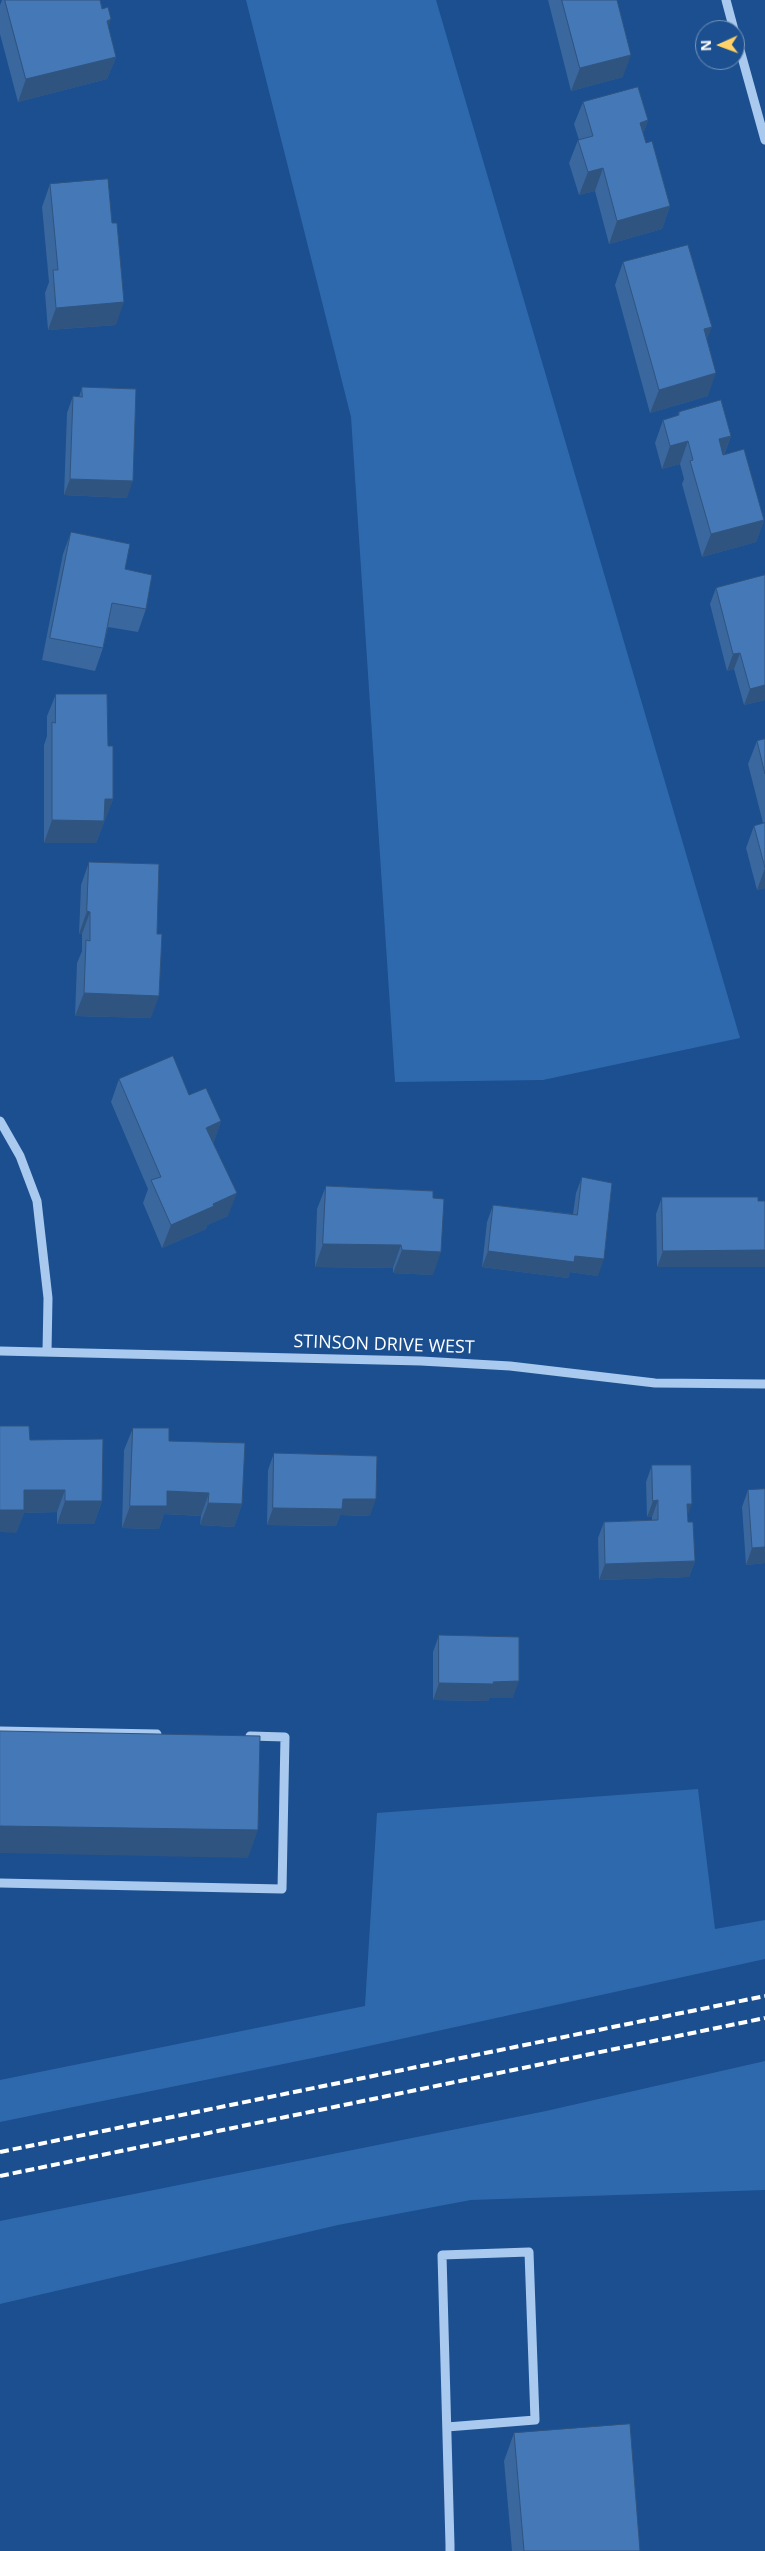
<!DOCTYPE html>
<html>
<head>
<meta charset="utf-8">
<style>
  body { margin:0 }
  #map { position:relative; width:765px; height:2551px; overflow:hidden; background:#1b4f8f; font-family:"Open Sans",sans-serif }
  canvas { display:block }
  .north { position:absolute; left:695px; top:20px; width:50px; height:50px; box-sizing:border-box; background:#1b4f8f; border:1px solid #7695bc; border-radius:50%; rotate:268deg; font-size:14px; font-weight:700; line-height:20px; text-align:center; color:#fff }
  .north::after { content:''; display:block; margin:auto; width:18px; height:22px; background:#ffd166; clip-path:polygon(50% 0,100% 100%,50% 72%,0 100%) }
</style>
</head>
<body>
<div id="map">
<canvas width="765" height="2551"></canvas>
<div class="north">N</div>
</div>
<script>
const g = document.querySelector('canvas').getContext('2d');
g.lineJoin = 'round';
function fill(path, color) {
  g.fillStyle = color;
  g.fill(path, 'evenodd');
}
function stroke(path, color, width, dash) {
  g.strokeStyle = color;
  g.lineWidth = width;
  g.lineCap = dash ? 'butt' : 'round';
  g.setLineDash(dash || []);
  g.stroke(path);
}
function write(font, color, halo, rows, align = 'center') {
  g.font = font + ' "Open Sans",sans-serif';
  g.lineWidth = 4;
  g.setLineDash([]);
  g.textBaseline = 'middle';
  g.strokeStyle = halo;
  g.fillStyle = color;
  for (const [text, x, y, turn = 0] of rows) {
    g.save();
    g.translate(x, y);
    g.rotate((+turn || 0) * Math.PI / 180);
    g.textAlign = isNaN(turn) ? turn : align;
    if (halo) g.strokeText(text, 0, 0);
    g.fillText(text, 0, 0);
    g.restore();
  }
}
const green = new Path2D(`
  M246,0H436L740,1038L543,1080L395,1082L351,417Z
  M698,1789L715,1929L765,1920V1959L337,2053L0,2122V2080L365,2006L377,1813Z
  M765,2061V2190L471,2200L338,2225L0,2304V2221L546,2111Z`);
const minor = new Path2D(`
  M726,0L734,30
  M735,32L765,140
  M0,1121L20,1156L37,1201L48,1298L47,1352
  M0,1351L421,1361L510,1366L655,1383L765,1384
  M0,1731L157,1734
  M0,1883L282,1889L285,1737L250,1736
  M447,2427L535,2420L529,2252L442,2255L450,2545V2551`);
const rail = new Path2D(`
  M0,2152L765,1996
  M0,2176L765,2018`);
const wall = new Path2D(`
  M2,0H100L108,27L116,57L107,79L18,102L0,34V5Z
  M548,0H617L623,77L571,91Z
  M583,102L648,120L643,134L646,143L670,206L662,229L609,244L595,191L579,195L569,163L578,140H579L574,124Z
  M50,184L116,325L48,330L45,293L49,282L42,207Z
  M623,262L707,341L708,396L650,413L615,285Z
  M82,387L127,498L64,495L67,413L73,396L79,397Z
  M679,412L731,436L724,455L764,520L756,542L702,557L682,484L684,479L680,464L662,469L655,443L663,420L677,416Z
  M71,532L125,569L146,609L138,632L108,627L103,648L95,671L42,660L63,554Z
  M765,575V700L744,705L734,669L727,671L710,604L716,588Z
  M56,694L108,746L113,799L96,843H44V745L47,736V716Z
  M765,739V888L757,890L746,848L754,826L763,823L748,764L757,741Z
  M89,862L151,1018L75,1016L77,963L82,951V934H79L81,885Z
  M119,1079L189,1095L221,1121L213,1144L228,1216L207,1225L206,1229L162,1248L143,1203L148,1189L111,1102Z
  M582,1177L598,1276L570,1272L568,1278L482,1267L487,1222L493,1205L573,1214L576,1193Z
  M326,1186L433,1191V1275L393,1273V1268L315,1267L317,1209Z
  M662,1197H758L657,1267L656,1214Z
  M133,1428L169,1441L242,1504L234,1527L200,1525L201,1516L164,1514L159,1529L122,1528L124,1450Z
  M30,1440L102,1501L94,1524H57V1512L24,1513L16,1533Z
  M274,1453L370,1516L340,1515L336,1526L267,1525L268,1470Z
  M652,1465L687,1516L688,1522L695,1561L689,1577L599,1580L598,1538L604,1522L652,1520V1517H647L646,1482Z
  M765,1489V1563L746,1565L742,1507L748,1490Z
  M439,1635L513,1698H489L488,1701L433,1700V1652Z
  M514,2433L640,2551H512L504,2461Z`);
const shadedWall = new Path2D(`
  M111,19L103,42L107,21Z
  M631,55L623,77L571,91L580,68Z
  M116,57L107,79L18,102L26,79Z
  M648,120L640,143V123Z
  M603,168L595,191L579,195L588,172Z
  M670,206L662,229L609,244L617,221Z
  M124,302L116,325L48,330L56,308Z
  M712,327L703,350L704,329Z
  M716,373L708,396L650,413L659,390Z
  M731,436L722,459L719,439Z
  M688,441L680,464L662,469L670,446Z
  M70,479L133,481L127,498L64,495Z
  M764,520L756,542L702,557L711,534Z
  M740,653L734,669L727,671L733,654Z
  M765,685V700L744,705L750,689Z
  M105,799H113L96,843H44L52,820Z
  M765,868V888L757,890Z
  M87,911L90,912L82,934H79Z
  M84,993L159,996L151,1018L75,1016Z
  M221,1121L213,1144L206,1128Z
  M237,1193L228,1216L207,1225L206,1229L162,1248L171,1225L213,1204Z
  M323,1244L401,1245L393,1268L315,1267Z
  M402,1250L441,1252L433,1275L393,1273Z
  M765,1250V1267H657L663,1251Z
  M488,1251L575,1256L604,1259L598,1276L570,1272L568,1278L482,1267Z
  M24,1490H65L57,1512L24,1513L16,1533L0,1532V1510Z
  M167,1491L209,1493L201,1516L164,1514L159,1529L122,1528L130,1506Z
  M343,1499H376L370,1516L340,1515L336,1526L267,1525L273,1508Z
  M658,1500L652,1517H647L653,1501Z
  M65,1501H102L94,1524H57Z
  M208,1503L242,1504L234,1527L200,1525Z
  M687,1504H692L686,1520Z
  M765,1547V1563L746,1565L752,1548Z
  M695,1561L689,1577L599,1580L605,1564Z
  M519,1681L513,1698H489L488,1701L433,1700L439,1683Z
  M0,1826L258,1830L248,1858L0,1853Z`);
const building = new Path2D(`
  M5,0H100L102,9L108,7L111,19L107,21L116,57L26,79Z
  M562,0H617L631,55L580,68Z
  M638,87L648,120L640,123L646,143L652,141L670,206L617,221L603,168L588,172L578,140L593,136L583,102Z
  M108,179L112,223H117L124,302L56,308L53,270H58L50,184Z
  M688,245L712,327L704,329L716,373L659,390L623,262Z
  M82,387L136,389L133,481L70,479L73,396L82,397Z
  M721,400L731,436L719,439L723,455L744,449L764,520L711,534L690,461L693,460L688,441L670,446L663,420L679,415V412Z
  M71,532L130,544L125,569L152,575L146,609L112,603L103,648L50,638Z
  M765,575V685L750,689L740,653L733,654L716,588Z
  M56,694H107L108,746H113V799H105L104,821L52,820V722L55,723Z
  M765,739V774L757,741Z
  M765,823V868L754,826Z
  M89,862L159,864L157,934H162L159,996L84,993L86,940L90,941V912L87,911Z
  M173,1056L189,1095L206,1088L221,1121L206,1128L237,1193L213,1204L214,1206L171,1225L151,1180L161,1177L119,1079Z
  M582,1177L612,1183L604,1259L575,1256L574,1262L488,1251L493,1205L577,1215Z
  M326,1186L433,1191V1198L444,1199L441,1252L402,1250L401,1245L323,1244Z
  M662,1197H758V1201H765V1250L663,1251Z
  M0,1426H29L30,1440L103,1439L102,1501H65V1490H24V1510H0Z
  M133,1428H169V1441L245,1443L242,1504L208,1503L209,1493L167,1491V1506H130Z
  M274,1453L377,1456L376,1499H343L342,1509L273,1508Z
  M652,1465H691L692,1504H687L688,1522H693L695,1561L605,1564L604,1522L658,1520V1500L653,1501Z
  M765,1489V1547L752,1548L748,1490Z
  M439,1635L519,1637V1681L493,1682L494,1684L439,1683Z
  M0,1731L260,1736L258,1830L0,1826Z
  M630,2424L640,2551H524L514,2433Z`);
const streetNames = [
  ["STINSON DRIVE WEST",384,1345,2]
];
fill(green, '#2e69ad');
stroke(minor, '#a9c9ee', 9);
stroke(rail, '#fff', 4, [9, 4]);
fill(wall, '#3a679d');
fill(shadedWall, '#305480');
fill(building, '#4478b7');
stroke(building, '#305480', 1);
write('18px', '#fff', '#1b4f8f', streetNames);
</script>
</body>
</html>
